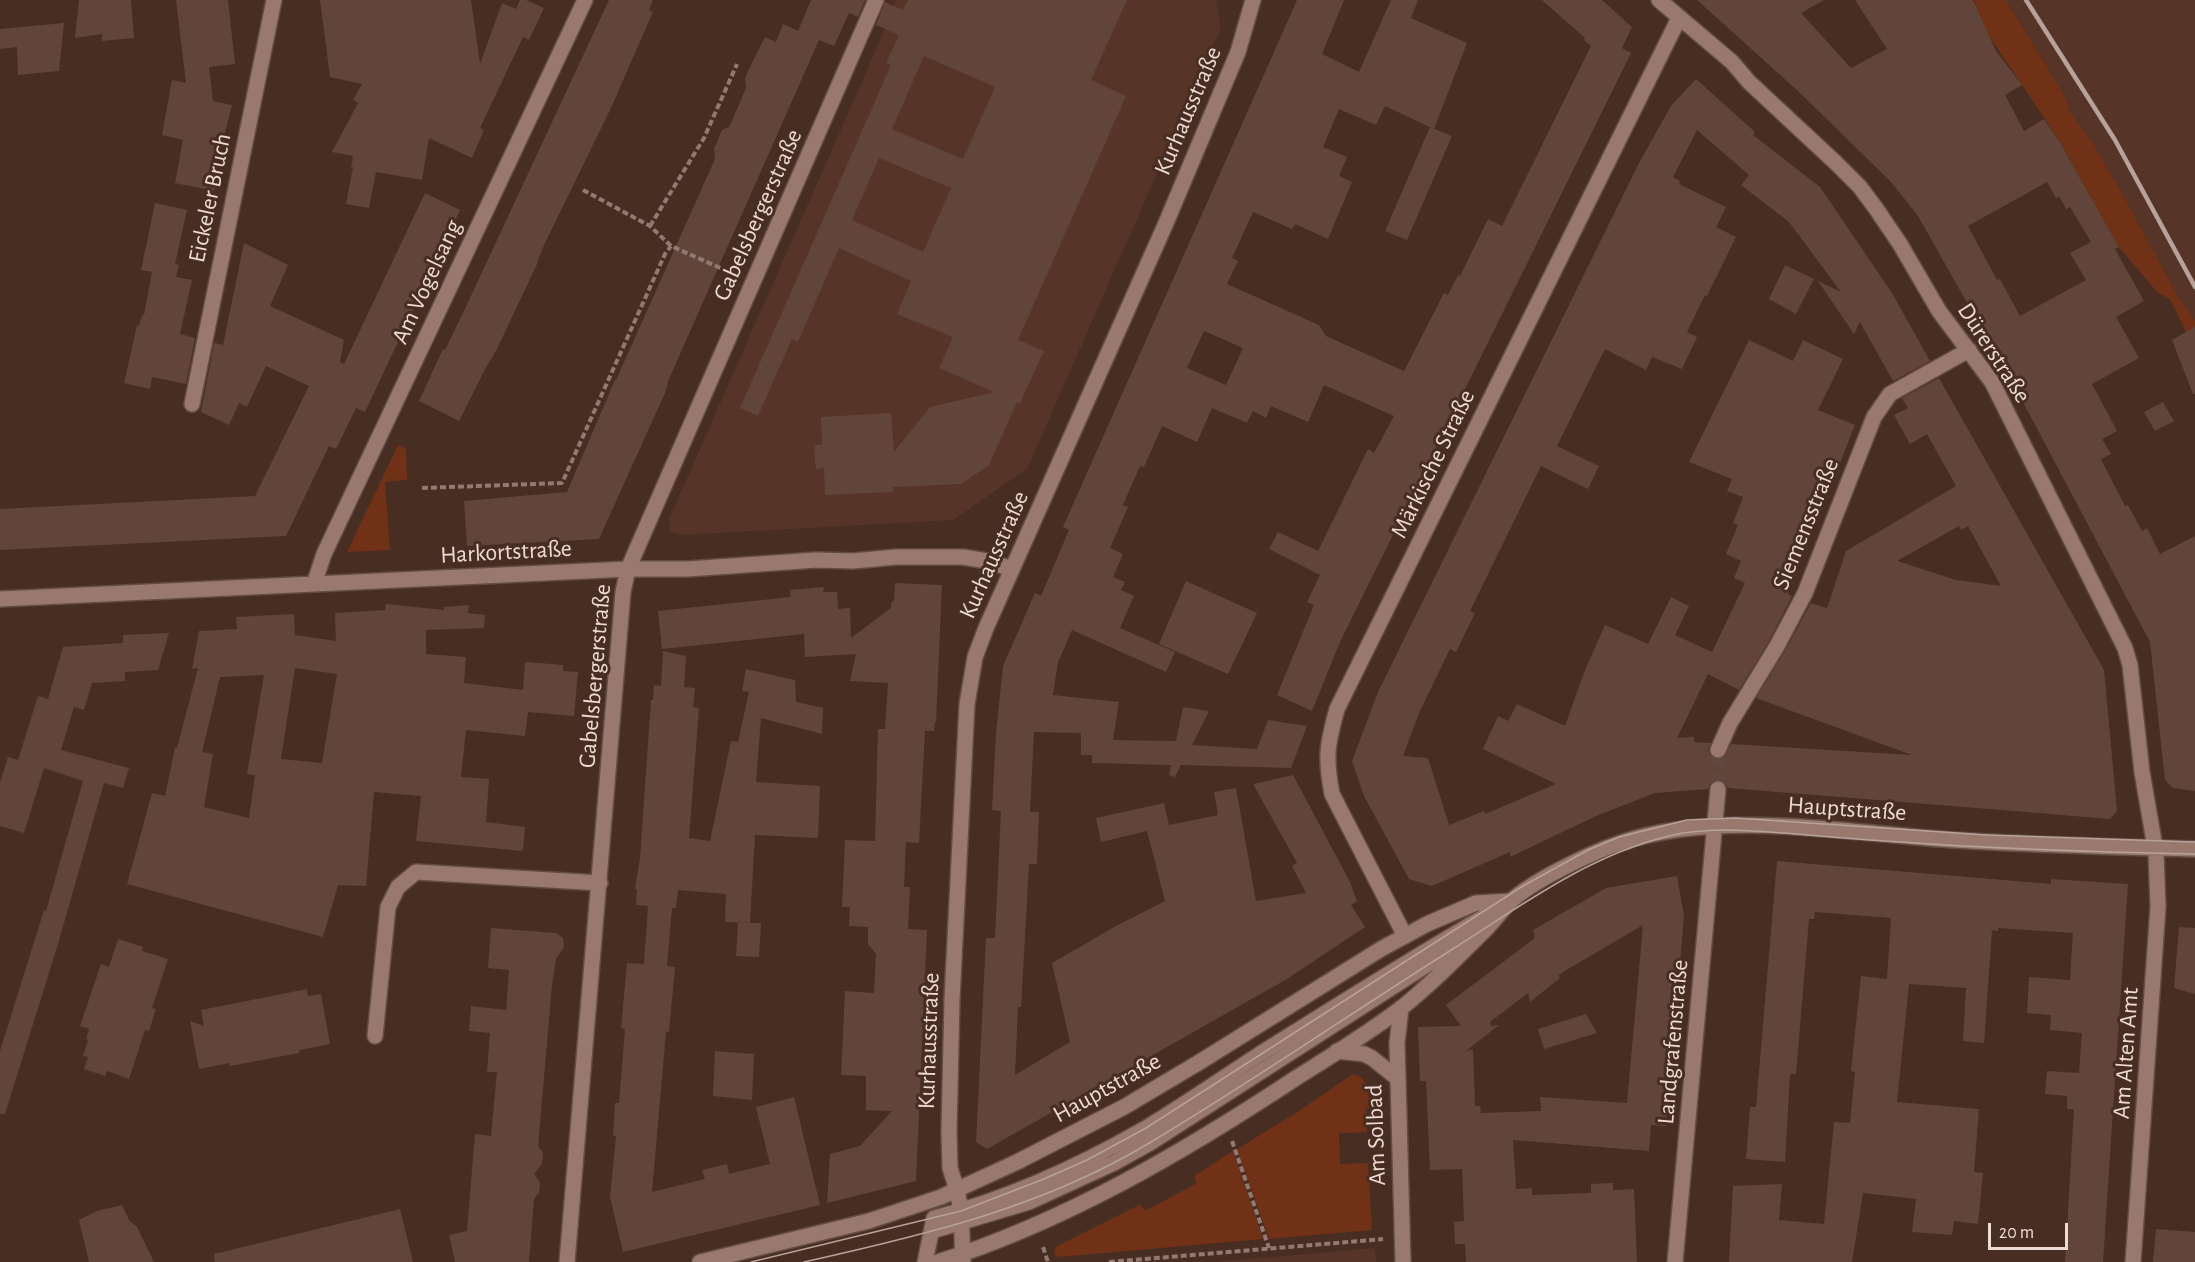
<!DOCTYPE html>
<html>
<head>
<meta charset="utf-8">
<style>
  body { margin:0 }
  #map { position:relative; width:2195px; height:1262px; overflow:hidden; background:#482d23; font-family:"Alegreya Sans",sans-serif }
  canvas { display:block }
  .scale { position:absolute; left:1988px; top:1223px; width:80px; height:27px; box-sizing:border-box; border:3px solid #eddbd4; border-top:0; padding-left:8px; font-size:18px; line-height:21px; white-space:nowrap; color:#eddbd4; -webkit-text-stroke:4px #482d23; paint-order:stroke }
</style>
</head>
<body>
<div id="map">
<canvas width="2195" height="1262"></canvas>
<div class="scale">20 m</div>
</div>
<script>
const g = document.querySelector('canvas').getContext('2d');
g.lineJoin = 'round';
function fill(path, color) {
  g.fillStyle = color;
  g.fill(path, 'evenodd');
}
function stroke(path, color, width, dash) {
  g.strokeStyle = color;
  g.lineWidth = width;
  g.lineCap = dash ? 'butt' : 'round';
  g.setLineDash(dash || []);
  g.stroke(path);
}
function write(font, color, halo, rows, align = 'center') {
  g.font = font + ' "Alegreya Sans",sans-serif';
  g.lineWidth = 6;
  g.setLineDash([]);
  g.textBaseline = 'middle';
  g.strokeStyle = halo;
  g.fillStyle = color;
  for (const [text, x, y, turn = 0] of rows) {
    g.save();
    g.translate(x, y);
    g.rotate((+turn || 0) * Math.PI / 180);
    g.textAlign = isNaN(turn) ? turn : align;
    if (halo) g.strokeText(text, 0, 0);
    g.fillText(text, 0, 0);
    g.restore();
  }
}
const built = new Path2D(`
  M896,0H1216L1221,28L1027,469L953,520L680,535L674,533L670,529L669,519L872,59Z
  M2006,0H2195V320L2179,298L2125,199L2071,113L2063,93Z
  M1375,1248L1376,1262H1213Z`);
const green = new Path2D(`
  M1974,0H2006L2063,93L2071,113L2095,147L2125,199L2179,298L2195,320V337L2186,332L2170,299L2158,293L2119,247L2059,140L1987,33Z
  M398,445L406,449L407,480L385,482L390,550L347,552Z
  M1353,1074C1370,1079 1369,1092 1369,1108H1366L1367,1132L1339,1133L1340,1164L1368,1163L1372,1230L1269,1239L1237,1149L1296,1113Z
  M1233,1151L1263,1239L1059,1257L1055,1255L1054,1250L1057,1246L1141,1204L1145,1211L1197,1183L1194,1176Z`);
const building = new Path2D(`
  M79,0H131L134,38L102,41V34L75,38Z
  M176,0H228L235,64L209,67L213,101L232,105L218,161L221,162L214,191L175,183L183,140L162,135L172,80L186,83Z
  M320,0H471L480,64L502,3L516,9L520,0H526L544,8L529,40L523,37L480,128L484,130L472,158L429,138L422,180L376,172L369,208L346,204L353,167H351L353,156L332,152L358,103L353,100L362,84L330,77Z
  M609,0H653L649,10L653,12L610,110L545,243L537,262H538L496,351L485,369L459,421L419,401L443,349L445,350L463,313Z
  M811,0H865L858,17L849,13L834,46L819,40L669,379L665,393L599,539L467,546L464,501L567,492L615,380H616L711,168L715,159L714,149L722,130L729,127L738,107L746,88L745,78L753,61L765,37L776,42L783,24L798,31Z
  M908,0H1127L1091,80L1126,96L1018,340L1044,351L1020,403L1017,402L989,465L961,484L893,487V492L825,495L824,468L816,469L814,445H822L821,417L891,413L894,452L930,407L994,392L939,368L953,337L897,314L911,281L839,248L798,342L792,339L758,416L740,408L891,65L886,63L899,35L876,25L885,2L903,10ZM924,56L995,87L963,159L892,129ZM879,158L951,188L923,252L852,220Z
  M1297,0H1344L1322,54L1359,72L1391,0H1418L1411,18L1467,43L1434,129L1385,106L1376,125L1339,109L1323,147L1347,157L1339,176L1352,182L1328,239L1295,224L1292,229L1253,212L1232,258L1238,261L1227,284L1319,325L1326,336L1404,371L1444,293L1448,295L1458,275L1460,276L1488,219L1502,226L1591,46L1584,40L1585,38L1542,0H1602L1632,27L1622,48L1631,53L1340,642L1312,711L1277,695L1314,605L1307,602L1320,575L1269,549L1278,532L1318,551L1368,449L1374,453L1394,416L1324,385L1308,422L1271,406L1266,418L1253,411L1247,423L1212,408L1197,442L1162,426L1144,467L1140,466L1123,505L1128,507L1110,548L1123,554L1113,577L1125,582L1121,590L1134,596L1120,628L1175,652L1166,672L1072,630L1058,662L1053,695L1119,702L1113,740L1176,741L1183,707L1209,711L1192,745L1257,749L1268,720L1307,726L1291,768L1181,765L1175,777L1169,775L1171,765L1092,763V755H1081V733L1034,732L1030,812H1039L1037,864H1029L1021,1007H1018L1015,1075L1070,1042L1052,963L1116,926L1165,901L1147,831L1101,842L1096,818L1164,803L1169,825L1218,815L1214,792L1236,788L1256,901L1306,893L1292,866L1297,863L1253,784L1293,775L1350,882L1357,901L1351,905L1365,927L1287,979L987,1149L976,1142L986,938H995L1001,811L992,810L996,733L1003,666L1035,593L1041,596L1069,530L1063,527ZM1204,331L1243,348L1226,385L1187,368Z
  M1697,0H1824L1801,13L1851,68L1887,49L1855,0H1973L1996,51L2022,85L2005,95L2024,131L2044,119L2058,139L2119,247L2115,249L2144,301L2116,317L2139,358L2092,384L2117,431L2102,439L2111,454L2101,459L2125,506L2128,505L2142,531L2147,528L2160,554L2195,536V791L2173,788L2165,780L2150,642L2023,402L1918,216L1891,182L1798,91ZM2047,182L2056,198L2059,196L2066,209L2070,207L2091,242L2070,253L2086,280L2020,316L2000,279L1997,280L1968,226Z
  M64,23L59,71L18,75L17,47L0,49V29Z
  M1696,79L1755,132L1753,135L1820,187L1892,293L1930,361L1893,381L1860,322L1854,334L1818,281L1841,292L1789,222L1741,185L1749,175L1697,130L1673,177L1680,181L1679,184L1726,207L1716,227L1736,237L1707,296L1705,295L1687,332L1697,337L1682,369L1652,357L1646,370L1605,349L1557,446L1599,466L1588,489L1541,466L1470,611L1475,613L1456,652L1450,649L1419,713L1403,756L1428,758L1449,825L1484,811L1485,814L1556,784L1483,749L1498,716L1508,721L1517,704L1565,726L1585,670L1605,625L1648,644L1671,597L1689,606L1675,635L1712,652L1745,583L1734,578L1741,561L1726,554L1738,525L1733,523L1743,497L1727,491L1732,479L1689,462L1749,340L1793,361L1803,340L1843,359L1818,410L1855,425L1788,594L1792,596L1769,641L1739,690L1708,674L1677,738L1694,737V742L1711,743L1708,750L1710,755L1718,760L1724,757L1731,744L1912,755L1756,698L1785,651L1811,603L1827,608L1846,551L1956,486L1927,434L1910,444L1894,415L1908,408L1902,398L1939,378L2104,670L2117,811L2110,819L2014,811L1728,788L1724,781L1718,779L1710,783L1708,789L1655,793L1596,816L1510,857V852L1432,886L1409,879L1364,796L1352,761L1378,692L1640,161L1671,106ZM1959,526L1961,530L1968,526L2001,586L1956,580L1897,561Z
  M1430,127L1452,136L1407,240L1385,231Z
  M425,193L460,210L365,412L356,408L336,449L329,446L286,536L0,550V509L255,496L309,386L266,366L247,407L239,403L229,425L201,412L214,343L223,345L244,243L288,265L270,306L344,340L340,362L344,364Z
  M155,203L187,210L175,264L179,265L176,277L192,280L180,334L195,338L186,384L152,377L150,389L124,383L137,325L139,326L142,315H144L152,272L141,270Z
  M1785,265L1814,279L1796,314L1769,299Z
  M2195,327V394H2193L2172,340Z
  M2163,402L2174,421L2155,431L2144,412Z
  M1186,581L1257,613L1228,674L1159,644Z
  M895,583L942,585L936,722H935L934,731H925L919,843L906,842L904,887H910L908,929L927,930L916,1181L827,1203L830,1154L860,1146L892,1111L866,1110V1076L841,1075L845,991L874,993L876,954L868,944V927L849,926L850,907H842L845,840L875,841L878,729H885L888,683L850,681L856,654L805,657L804,634L662,649L658,611L791,597L790,590L824,587L823,592H837L838,609L850,608L851,638L891,608L892,601H894Z
  M386,604L444,610V607L469,605L468,613L485,615L484,628L426,630V654L466,657L464,683L523,690L525,662L563,665V671L578,672L574,716L528,712L525,736L466,730L461,777L489,779L486,822L525,827L523,851L416,841L421,796L374,792L366,886L338,885L323,937L127,884L152,793L165,796L175,747L177,748L198,668L192,669L199,631L237,629L236,617L294,614L295,635L336,641L335,613L385,610ZM295,668L337,674L322,763L281,759ZM264,675L247,774L255,775L249,818L204,807L213,754L202,752L220,677Z
  M169,633L158,670L125,672V681L92,683L84,710L74,707L61,750L129,768L123,788L104,783L58,944L5,1114H0V1051L44,910L46,911L83,781L44,768L24,833L0,826V783L8,757L18,760L38,696L48,699L63,647L123,643V635Z
  M663,651L686,656L684,687L695,688L693,707L699,708L689,838L710,841L731,741L738,742L749,692L742,691L746,669L795,680L796,702L823,708L822,734L761,718L756,782L820,786L818,838L755,835L750,923L725,922L726,894L678,890L676,908H672L667,966L675,967L669,1032H666L652,1192L705,1179L702,1170L727,1164L729,1174L770,1164L756,1107L794,1097L820,1205L623,1252L610,1197L616,1136H613L615,1103H619L625,1029L621,1028L627,963L644,964L648,906L636,905L637,889H635L640,858L651,700H653L654,685L661,686Z
  M1777,861L2051,884V879L2128,884L2103,1262H2065L2074,1109H2067V1096L2045,1094L2047,1071L2079,1073L2082,1033L2050,1030L2051,1015L2027,1013L2029,977L2070,980L2073,933L1998,928V931L1992,930L1984,1043L1963,1041L1966,988L1909,984L1897,1102L1979,1109L1974,1172L1983,1173L1978,1224L1954,1221L1952,1235L1912,1232L1916,1199L1863,1193L1852,1262H1729L1733,1186L1782,1184L1779,1220L1824,1224L1834,1122L1850,1123L1855,1072L1851,1071L1861,976L1887,979L1891,918L1815,912L1814,919H1809L1796,1074H1790L1785,1162L1746,1159L1750,1107H1756Z
  M1677,876L1684,916L1666,1126L1651,1125L1649,1151L1513,1140L1516,1189L1532,1188V1195L1591,1193V1184L1613,1183V1190L1634,1189L1637,1262H1466L1465,1244H1455L1454,1222L1464,1221L1462,1169L1430,1170L1426,1081H1420L1418,1027L1461,1026L1446,1005L1535,938L1533,930L1606,888ZM1643,925L1627,1103L1540,1097L1541,1111L1481,1113L1480,1106H1475L1473,1049L1466,1051L1499,1025L1491,1026L1490,1022L1528,993L1530,1002L1560,978L1558,975Z
  M738,923H761L759,957L736,956Z
  M2179,927L2195,928V994L2174,988Z
  M491,928L556,933L563,938L564,947L556,959L552,985L538,1146L543,1153L542,1164L534,1174L540,1182L539,1193L534,1199L529,1262H455L449,1235L467,1231L475,1134L491,1136L497,1072H487L490,1033L469,1031L471,1006L506,1010L509,970L488,968Z
  M118,939L143,947L142,951L168,959L152,1008L156,1009L149,1031L145,1030L129,1079L107,1071L105,1076L84,1069L88,1057L83,1056L88,1040L86,1039L89,1029L80,1026L101,964L109,967Z
  M307,989L308,996L321,994L330,1044L299,1050V1053L230,1066L229,1063L199,1069L190,1021L204,1026L201,1010Z
  M1586,1014L1597,1033L1544,1049L1538,1029Z
  M715,1051L754,1054L752,1100L713,1096Z
  M122,1205L129,1220L137,1227L154,1262H89L79,1220L97,1211Z
  M400,1209L413,1262H215L214,1254Z
  M2156,1229L2195,1232V1262H2153Z`);
const minorTunnel = new Path2D(`
  M1718,789V750`);
const path = new Path2D(`
  M583,190L650,226L671,246L736,275
  M650,226L704,138L737,64
  M422,488L562,483L665,254L671,246
  M1232,1141L1269,1248
  M1043,1247L1048,1262
  M1109,1262L1383,1239`);
const minor = new Path2D(`
  M1659,0L1732,62L1749,82L1836,163L1860,187L1877,210L1900,244L1939,311L1992,382L2125,648L2130,665L2142,772L2156,853L2158,907L2133,1262
  M192,404L274,0
  M314,584L324,554L585,0
  M0,599L628,569H688L816,560L853,561L896,557H963L987,561L1012,569
  M1718,750L1730,723L1777,646L1805,593L1874,417L1890,394L1969,350
  M1405,936L1332,794C1325,757 1327,745 1337,709L1679,18
  M1401,1008L1397,1043L1403,1262
  M375,1036L388,907L398,887L416,872L600,883
  M1337,1051L1364,1054L1372,1058L1397,1078
  M934,1218C1008,1199 1080,1166 1146,1128C1184,1105 1220,1080 1257,1056C1338,1005 1418,954 1501,907
  M932,1231L1029,1202L1114,1163L1150,1143L1436,959L1471,932
  M567,1262L623,592L628,569L876,0
  M700,1262L869,1221L941,1197L1017,1162L1124,1107L1198,1063L1381,949L1427,924L1476,903L1511,901
  M925,1262L933,1223
  M938,1262C1066,1221 1184,1152 1296,1078C1331,1056 1367,1034 1400,1009C1429,986 1456,959 1482,933C1492,924 1500,912 1510,902C1532,881 1590,853 1620,843C1719,809 1848,833 1952,840C2033,845 2114,847 2195,849
  M963,1262L961,1211L957,1190L950,1168L949,1132L952,999L967,704L975,657L986,628L1166,223L1238,52L1253,0
  M1675,1262L1718,789`);
const tram = new Path2D(`
  M751,1262L961,1211L1044,1179L1087,1160L1146,1128L1523,886L1588,850L1619,837L1687,820L1735,818L1987,835L2195,842
  M804,1262C925,1235 1044,1207 1151,1142C1255,1080 1354,1011 1456,947C1523,904 1590,855 1669,836C1710,826 1754,831 1796,834C1831,837 1866,840 1901,842C1999,849 2097,852 2195,854`);
const rail = new Path2D(`
  M2026,0L2115,140L2195,287`);
const streetNames = [
  ["Kurhausstraße",1188,111,-67],
  ["Eickeler Bruch",210,198,-78],
  ["Gabelsbergerstraße",758,215,-66],
  ["Am Vogelsang",427,282,-65],
  ["Dürerstraße",1994,353,57],
  ["Märkische Straße",1433,464,-64],
  ["Siemensstraße",1806,524,-68],
  ["Harkortstraße",506,552,-3],
  ["Kurhausstraße",994,555,-66],
  ["Gabelsbergerstraße",595,676,-85],
  ["Hauptstraße",1847,809,4],
  ["Kurhausstraße",929,1041,-88],
  ["Landgrafenstraße",1673,1042,-85],
  ["Am Alten Amt",2126,1053,-86],
  ["Hauptstraße",1107,1088,-29],
  ["Am Solbad",1376,1135,-92]
];
fill(built, '#563427');
fill(green, '#703116');
fill(building, '#62453a');
stroke(minorTunnel, '#61473e', 15, [15, 8]);
stroke(minor, '#634c43', 18);
stroke(path, '#917a71', 4, [6, 3]);
stroke(minor, '#99796d', 15);
stroke(tram, '#b7a29a', 1.5);
stroke(rail, '#b7a29a', 4.5);
write('24px', '#eddbd4', '#482d23', streetNames);
</script>
</body>
</html>
